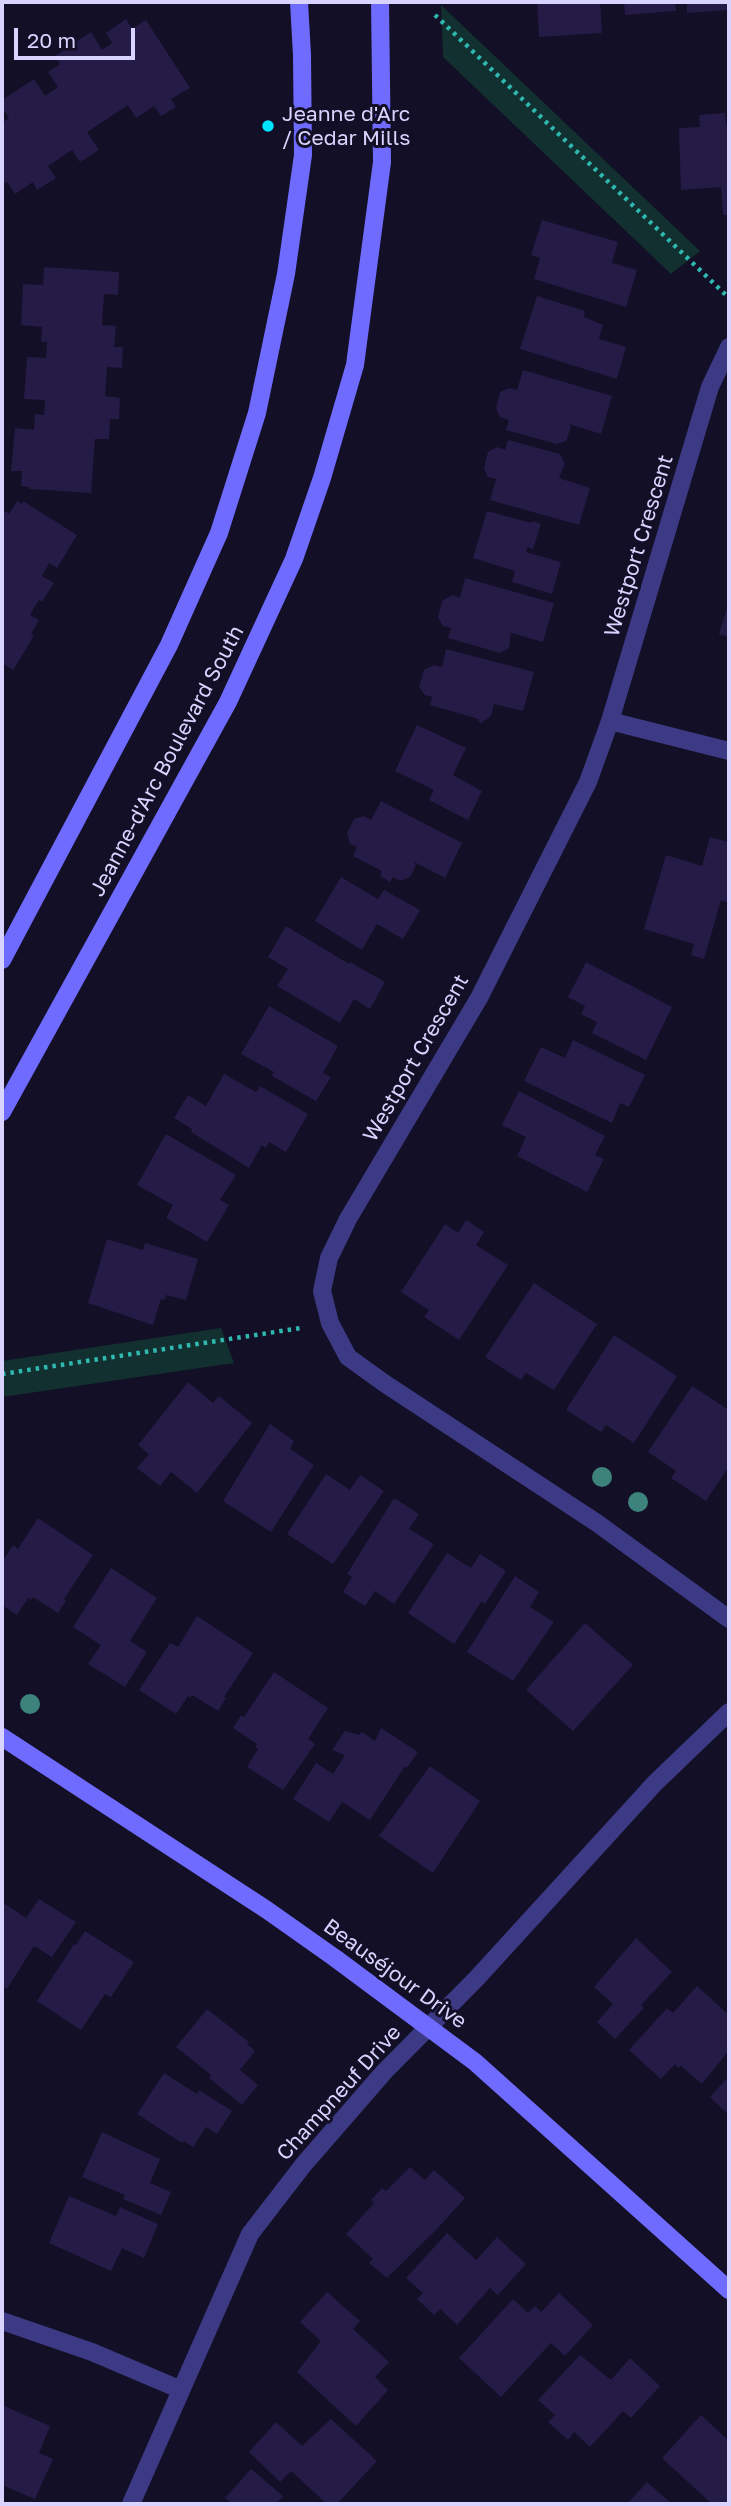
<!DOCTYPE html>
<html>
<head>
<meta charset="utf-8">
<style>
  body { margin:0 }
  #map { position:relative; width:731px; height:2506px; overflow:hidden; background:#130f26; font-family:"Golos Text",sans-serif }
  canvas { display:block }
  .frame { position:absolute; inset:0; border:4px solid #d9d4ff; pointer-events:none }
  .scale { position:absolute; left:14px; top:28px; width:121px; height:32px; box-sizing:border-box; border:4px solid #d9d4ff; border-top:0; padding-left:9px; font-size:21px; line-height:24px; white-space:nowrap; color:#d9d4ff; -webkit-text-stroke:5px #130f26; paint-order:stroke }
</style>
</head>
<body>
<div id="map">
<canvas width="731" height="2506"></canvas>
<div class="frame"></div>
<div class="scale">20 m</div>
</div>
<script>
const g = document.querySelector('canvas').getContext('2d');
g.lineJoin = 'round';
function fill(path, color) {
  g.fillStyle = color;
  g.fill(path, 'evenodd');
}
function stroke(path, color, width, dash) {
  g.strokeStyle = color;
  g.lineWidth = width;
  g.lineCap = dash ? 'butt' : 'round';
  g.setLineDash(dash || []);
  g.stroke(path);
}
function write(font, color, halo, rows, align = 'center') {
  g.font = font + ' "Golos Text",sans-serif';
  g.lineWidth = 6;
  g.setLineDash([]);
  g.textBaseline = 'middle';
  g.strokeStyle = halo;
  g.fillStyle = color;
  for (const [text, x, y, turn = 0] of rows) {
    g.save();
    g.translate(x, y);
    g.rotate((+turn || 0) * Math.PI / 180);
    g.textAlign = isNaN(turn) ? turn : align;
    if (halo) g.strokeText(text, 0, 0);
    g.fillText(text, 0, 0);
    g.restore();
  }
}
const green = new Path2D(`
  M441,5L700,251L671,274L443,57Z
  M221,1328L234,1363L2,1397V1361Z`);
const building = new Path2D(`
  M537,2H600L602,33L539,37Z
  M624,2H675L676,11L625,15Z
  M687,2H729V10L687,13Z
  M126,19L132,29L146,20L190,88L171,99L176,107L161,116L154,106L136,118L128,105L87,132L99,150L80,162L72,150L48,166L56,178L37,190L33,182L15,194L7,182L2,185V123L9,118L2,107V100L34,79L45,96L58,87L48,72L60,64L55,56L91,32L102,50L112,43L106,33Z
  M725,113L726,125L729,124V215H723L721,187L681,190L679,128L700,127L699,115Z
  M542,220L618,242L612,263L637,270L626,307L534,279L540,258L531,255Z
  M44,267L119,272L118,295L104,294L102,325L116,326L114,347H123L122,368L107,367L105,396L120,398L119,419H110L109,439H95L91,493L30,489L29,487L21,486L22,471H11L15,428L34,430L35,414L44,415L45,400L24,399L27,357L46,358L47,342H41L42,327L21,325L23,284L43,285Z
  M537,296L585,311L584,317L603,325L599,339L626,347L617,379L520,349Z
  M523,370L612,396L601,434L569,424L571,427L566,441L557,444L506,430L509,420L500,417L496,408L500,392L509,388L517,390Z
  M508,440L560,454L565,464L559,478L590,488L579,525L490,500L496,479L488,477L484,468L488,452L497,447L505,450Z
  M17,501L22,504L23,501L77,535L57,568L49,563L42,576L54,583L42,602L39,600L30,615L39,620L31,634L34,636L13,670L2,663V509L9,514Z
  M487,511L531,523L532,521L541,524L533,549L528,547L526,552L561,562L552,594L512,582L515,571L473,558Z
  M465,578L554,603L543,642L511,633L509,648L500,653L448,638L451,628L443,626L438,617L442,601L452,595L460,598Z
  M729,602V637L719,634Z
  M446,649L534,672L523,711L494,704L491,716L481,723L478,722L479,719L430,705L432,697L425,695L419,687L424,670L434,665L442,667Z
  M417,725L466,748L453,775L482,791L468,820L429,800L434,790L395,771Z
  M381,801L462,843L445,878L414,862L416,865L410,877L400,881L393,877L390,882L380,876L382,871L353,856L357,847L350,844L347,833L354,819L364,816L371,820Z
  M710,837L729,842V903L721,900L704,959L691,955L694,944L644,929L666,855L702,866Z
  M341,877L378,899L384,890L420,910L403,939L377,924L362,950L315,921Z
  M286,926L349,964L350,962L385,982L370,1009L354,999L340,1023L277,986L288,969L268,957Z
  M586,962L672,1007L646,1060L592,1033L597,1022L581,1014L585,1006L568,997Z
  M269,1006L338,1046L323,1073L331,1077L316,1101L272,1076L274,1072L241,1054Z
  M573,1040L645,1075L629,1107L620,1103L612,1123L524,1081L541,1047L565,1058Z
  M224,1074L256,1092L260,1086L308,1114L286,1152L269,1142L266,1148L262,1145L249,1168L191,1132L192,1129L174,1118L188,1095L206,1106Z
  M519,1091L605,1136L595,1155L604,1159L587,1192L517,1156L526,1137L502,1125Z
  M166,1134L236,1175L220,1200L229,1205L207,1242L166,1218L173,1205L137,1185Z
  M466,1220L484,1232L476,1245L508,1265L459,1340L424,1317L429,1310L401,1292L445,1224L458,1233Z
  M107,1239L143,1250L145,1243L198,1259L186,1300L166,1295L165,1300L161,1299L153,1325L88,1303Z
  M534,1283L597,1324L554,1390L526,1373L521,1380L485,1357Z
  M614,1335L677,1376L634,1443L606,1425L601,1432L566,1410Z
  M188,1382L213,1403L219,1396L252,1423L197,1493L171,1472L160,1486L137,1468L149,1454L138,1445Z
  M692,1386L729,1410V1466L706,1501L671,1478L676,1471L648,1452Z
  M270,1424L294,1441L290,1449L314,1465L271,1532L223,1501Z
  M326,1474L350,1490L360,1475L384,1491L333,1564L287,1534Z
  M394,1498L419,1514L409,1529L434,1544L394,1604L375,1591L365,1606L343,1592L352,1577L347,1574Z
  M38,1518L93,1555L64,1599L66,1601L58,1613L33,1597L31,1600L28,1598L17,1615L2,1605V1562L13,1545L18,1549Z
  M447,1553L471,1568L480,1554L506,1571L485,1604L481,1602L454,1644L408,1613Z
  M111,1568L157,1598L130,1641L147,1652L125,1687L88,1664L101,1645L73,1627Z
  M515,1576L539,1592L530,1607L554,1622L513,1681L467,1652Z
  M197,1616L253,1653L224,1697L226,1698L218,1711L192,1695L190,1698L188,1696L176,1714L139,1690L170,1643L178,1647Z
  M585,1623L633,1665L573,1731L526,1690Z
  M274,1672L328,1708L308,1739L315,1744L283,1790L247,1767L258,1749L255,1747L257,1744L233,1728L241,1715L244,1717Z
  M381,1728L418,1752L407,1768L405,1766L370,1820L342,1802L329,1822L293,1799L316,1763L333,1774L345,1755L332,1750L345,1731L359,1735L362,1732L375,1741Z
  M430,1766L480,1801L433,1873L379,1836Z
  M39,1899L76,1922L52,1957L34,1946L7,1989L2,1985V1902L26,1918Z
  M85,1931L134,1962L111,1997L105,1994L81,2030L37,2001L74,1944L76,1945Z
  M636,1938L672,1972L641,2005L644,2008L615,2039L597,2022L613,2004L594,1987Z
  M697,1986L729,2015V2050L702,2084L681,2066L679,2068L675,2064L661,2079L629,2050L667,2008L673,2013Z
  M207,2009L249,2042L247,2044L255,2051L240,2070L258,2085L242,2105L209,2078L211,2075L176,2047Z
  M164,2073L197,2094L199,2090L232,2111L217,2134L206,2127L193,2147L184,2141L182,2143L137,2114Z
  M729,2076V2115L710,2097Z
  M102,2132L160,2159L150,2183L171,2192L161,2215L123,2199L125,2195L82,2177Z
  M410,2167L425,2180L434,2170L465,2198L437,2229L387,2278L369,2263L373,2259L346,2234L374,2203L371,2200L382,2188L386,2191Z
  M69,2196L116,2216L120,2207L158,2224L144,2258L122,2248L111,2271L49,2243Z
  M447,2233L476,2260L497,2237L526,2264L498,2295L490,2288L457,2325L440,2309L434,2315L417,2299L423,2293L406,2278Z
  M327,2292L360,2321L353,2329L389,2362L375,2377L388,2390L356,2426L297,2372L321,2341L300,2322Z
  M559,2293L593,2325L565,2356L551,2343L501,2397L459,2358L513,2299L528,2313L535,2306L541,2312Z
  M580,2355L611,2380L630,2358L660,2386L631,2418L623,2411L590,2447L574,2432L568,2440L548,2422L555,2415L538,2400Z
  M2,2405L50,2426L39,2453L53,2459L35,2499L2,2485Z
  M701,2415L729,2441V2504H712L662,2458Z
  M331,2419L377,2461L337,2504H327L291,2471L280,2482L249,2452L276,2422L302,2446Z
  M251,2469L283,2496L276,2504H232L225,2498Z
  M647,2482L672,2504H627Z`);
const path = new Path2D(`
  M435,15L729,298
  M2,1374L301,1328`);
const street = new Path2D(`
  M729,347L710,387L610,721L588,782L479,998L348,1219L329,1258L322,1291L330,1323L348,1357L384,1383L597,1523L729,1619
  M610,721L729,751
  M2,2321L92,2352L179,2389
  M131,2504L250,2234L304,2164L384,2072L477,1978L655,1783L729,1712`);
const secondary = new Path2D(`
  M2,960L169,645L219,533L257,413L286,274L303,155L302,55L299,2
  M2,1112L228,702L294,559L322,478L355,365L382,162L380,2
  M2,1737L267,1910L335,1958L475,2062L729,2290`);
const trees = [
  [602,1477],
  [638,1502],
  [30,1704]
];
const markers = [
  [268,126,7,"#00e5ff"]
];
const poiNames = [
  ["Jeanne d'Arc",282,114],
  ["/ Cedar Mills",282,138]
];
const streetNames = [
  ["Westport Crescent",639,546,-73],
  ["Jeanne-d'Arc Boulevard South",167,761,-62],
  ["Westport Crescent",416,1058,-60],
  ["Beauséjour Drive",395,1974,36],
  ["Champneuf Drive",339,2093,-48]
];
fill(green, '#12302f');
fill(building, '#241b47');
stroke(path, '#2fb8b0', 4.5, [3.5, 5]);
stroke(street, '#3d3a85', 18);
stroke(secondary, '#6f6bff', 18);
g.fillStyle = '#3d827b';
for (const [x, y] of trees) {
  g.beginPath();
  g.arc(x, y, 10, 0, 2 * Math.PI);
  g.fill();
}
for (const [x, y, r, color] of markers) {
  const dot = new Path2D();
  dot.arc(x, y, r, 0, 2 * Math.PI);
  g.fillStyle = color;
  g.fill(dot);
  stroke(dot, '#130f26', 2.5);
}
write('21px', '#d9d4ff', '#130f26', poiNames, 'left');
write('21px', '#d9d4ff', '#130f26', streetNames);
</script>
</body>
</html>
